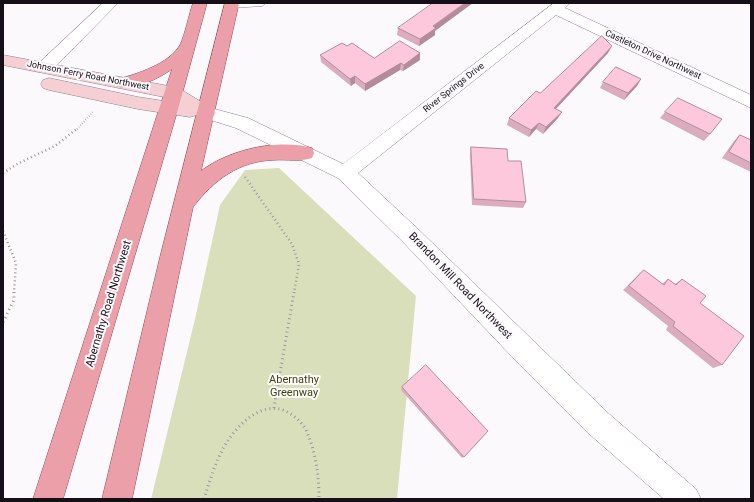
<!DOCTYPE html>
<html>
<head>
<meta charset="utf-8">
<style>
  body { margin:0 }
  #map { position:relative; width:754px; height:502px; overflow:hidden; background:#fcf9fd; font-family:Roboto,sans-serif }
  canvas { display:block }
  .frame { position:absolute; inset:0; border:4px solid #151017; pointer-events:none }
</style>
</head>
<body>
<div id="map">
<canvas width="754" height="502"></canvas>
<div class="frame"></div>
</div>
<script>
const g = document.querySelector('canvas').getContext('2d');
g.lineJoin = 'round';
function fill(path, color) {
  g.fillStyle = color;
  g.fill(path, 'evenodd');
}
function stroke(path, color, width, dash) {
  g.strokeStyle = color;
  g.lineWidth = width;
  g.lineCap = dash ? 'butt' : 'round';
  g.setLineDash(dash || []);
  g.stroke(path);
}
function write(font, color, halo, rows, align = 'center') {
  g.font = font + ' Roboto,sans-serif';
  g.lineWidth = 4;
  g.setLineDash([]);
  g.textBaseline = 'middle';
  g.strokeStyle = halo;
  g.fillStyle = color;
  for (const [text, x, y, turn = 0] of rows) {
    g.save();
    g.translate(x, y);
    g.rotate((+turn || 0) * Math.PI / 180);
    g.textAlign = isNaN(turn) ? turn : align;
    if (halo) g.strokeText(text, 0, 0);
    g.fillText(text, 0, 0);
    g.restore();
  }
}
const green = new Path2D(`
  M279,168L416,296L397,499H151L195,319L220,205L245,170Z`);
const pathFar2 = new Path2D(`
  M77,129L94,111`);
const pathFar1 = new Path2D(`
  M3,173L19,163L55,146L78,128
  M245,177L292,244L299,264L294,293
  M3,231L16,263L14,293`);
const path = new Path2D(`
  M3,322L14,300V292
  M274,408L294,292
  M204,499C210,480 216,459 227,442C239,423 265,398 289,413C296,417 302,423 306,430C316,452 319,476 319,499`);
const lane = new Path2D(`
  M229,3H266L262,6L232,8L228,5Z`);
const street = new Path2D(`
  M103,3H118L51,71L45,72L39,71L37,67L39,63Z
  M554,3H570L565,8L751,95V108L556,15L358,173L419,230L608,413L696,489L701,499H664L588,433L519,364L403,242L338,178L236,128L201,117L198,113L201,109L207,107L248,118L343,164Z`);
const secondary = new Path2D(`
  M3,55L174,87L180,89L213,109L216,113L213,117L207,119L197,115L190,117L138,109L49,90L43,88L41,84L43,80L49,78L138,97L177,103L169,98L3,65Z`);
const primary = new Path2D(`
  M193,3H207L178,109L63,499H33L172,69C160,78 133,91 118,87L116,83L118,79C137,74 169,64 180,45C185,35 189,14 193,3Z
  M225,3H239L201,171C228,150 279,138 312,148L314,153L312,158C300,162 287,159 274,160C239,161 214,180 193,207L132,499H102L161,253Z`);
const wall = new Path2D(`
  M398,28L435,31V35L419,46L397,35Z
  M347,46L374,58L420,53V60L403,71L400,70L365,91L355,83L351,86L321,62L320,55Z
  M608,53L556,109L558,118L543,134L536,129L529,137L507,125L509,118L540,93Z
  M603,82L637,86L624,100L600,88Z
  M665,112L710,134L704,141L660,118Z
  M740,135L751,140V172L722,158L734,141Z
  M471,147L508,161L526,202L523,208L472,205L470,154Z
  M644,270L662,284L668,279L675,284L682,279L700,303L722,365L713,368L666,330L668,326L623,290L638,275Z
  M402,387L464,457L462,458L401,390Z`);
const shadedWall = new Path2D(`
  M465,3H473L435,31V35L419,46L420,39L433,26Z
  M612,46L608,53L551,114L554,108Z
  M420,53V60L403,71L404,65Z
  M401,63L400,70L365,91V84Z
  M355,76V83L351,86L350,79Z
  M641,79L637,86L624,100L628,93Z
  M562,112L558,118L543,134L546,127Z
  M539,123L536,129L529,137L531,130Z`);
const building = new Path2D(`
  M433,3H465L433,26L436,28L420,39L398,28Z
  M602,36L612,46L554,108L562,112L546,127L539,123L531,130L509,118L536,91L540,93Z
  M400,41L420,53L404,65L401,63L365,84L355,76L350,79L320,55L342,43L347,46L352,43L374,58Z
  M616,67L641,79L628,93L603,82Z
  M678,98L722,119L710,134L665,112Z
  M740,135L751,140V163L729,152Z
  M471,147L507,149L508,161H521L526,202L474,199Z
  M644,270L664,285L668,279L676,285L682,279L706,296L700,303L744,336L722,365L673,326L675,322L629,286Z
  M426,365L488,431L464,457L402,387Z`);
const farStreetnames = [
  ["Castleton Drive Northwest",653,55,25],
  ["Johnson Ferry Road Northwest",88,76,11],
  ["River Springs Drive",454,88,-38]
];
const streetNames = [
  ["Brandon Mill Road Northwest",460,286,46],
  ["Abernathy Road Northwest",109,304,-73]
];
const parkNames = [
  ["Abernathy",294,380],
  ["Greenway",294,393]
];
fill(green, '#dadfbb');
stroke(lane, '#8d7f92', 1);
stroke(street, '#8d7f92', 1);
stroke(secondary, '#8d7f92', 1);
stroke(primary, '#974350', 1);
stroke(pathFar2, '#9b979d', 2, [0.5, 2]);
stroke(pathFar1, '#9b979d', 2.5, [1, 3]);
stroke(path, '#9b979d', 3, [1, 3.5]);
fill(lane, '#fff');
fill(street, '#fff');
fill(secondary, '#f5cfd4');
fill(primary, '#eb9fa9');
fill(wall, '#daacbd');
fill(shadedWall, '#b28c9a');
fill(building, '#fec8dc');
stroke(building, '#b28c9a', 1);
write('9px', '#151017', '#fcf9fd', farStreetnames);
write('11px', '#151017', '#fcf9fd', streetNames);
write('11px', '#42460c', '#fcf9fd', parkNames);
</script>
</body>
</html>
